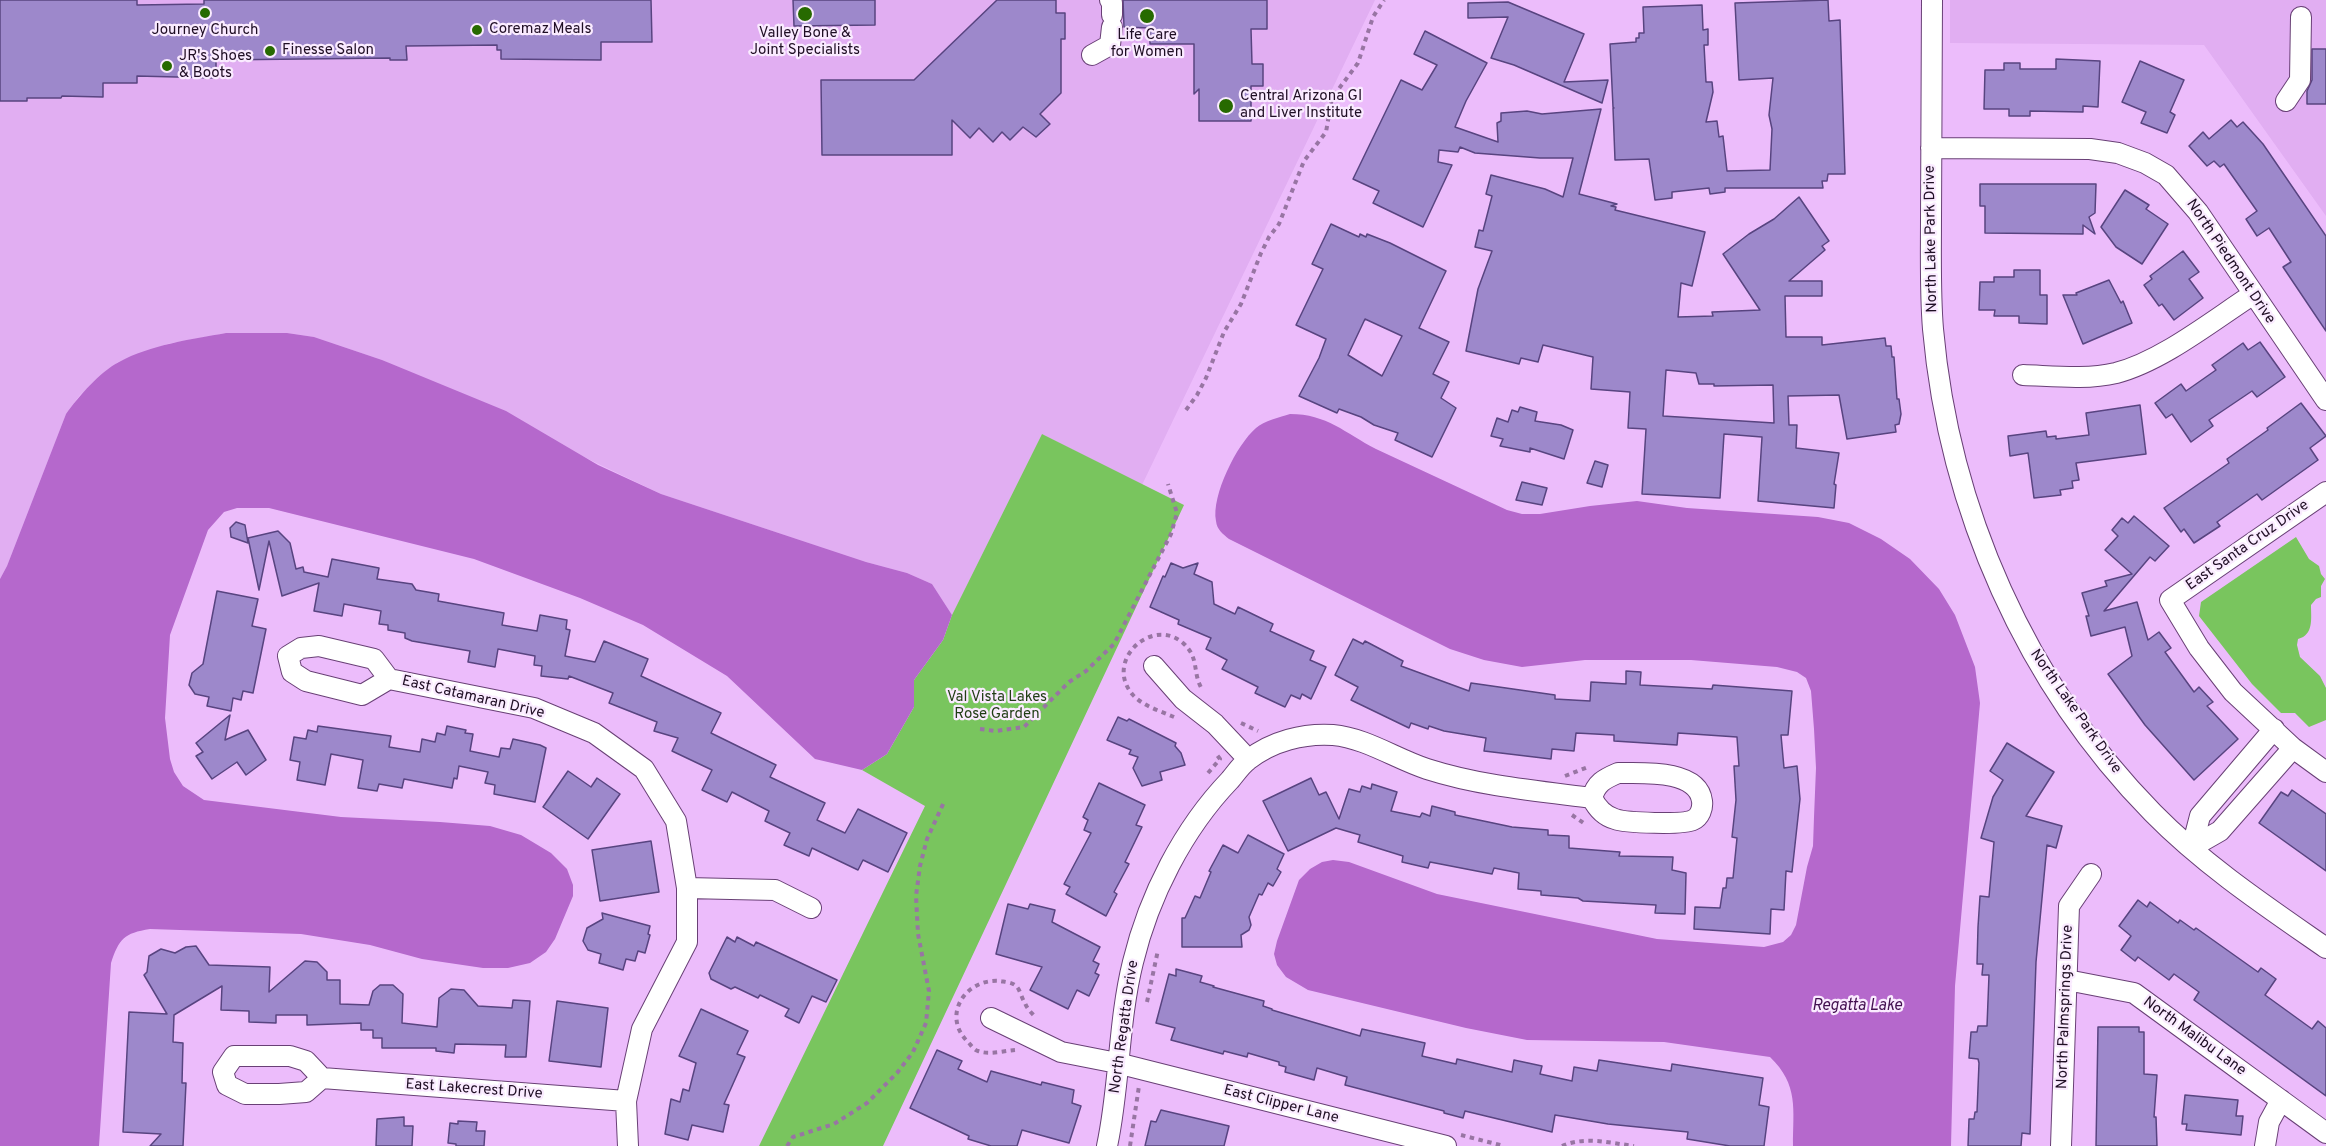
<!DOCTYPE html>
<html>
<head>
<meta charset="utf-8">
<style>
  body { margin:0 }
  canvas { display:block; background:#ecbcfb }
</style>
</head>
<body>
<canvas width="2326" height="1146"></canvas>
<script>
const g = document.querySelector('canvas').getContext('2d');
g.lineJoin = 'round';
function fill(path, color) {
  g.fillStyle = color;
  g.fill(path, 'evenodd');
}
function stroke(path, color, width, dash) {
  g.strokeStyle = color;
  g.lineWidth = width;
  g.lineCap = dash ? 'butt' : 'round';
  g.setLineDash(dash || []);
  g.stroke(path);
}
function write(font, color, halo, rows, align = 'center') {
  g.font = font + ' Overpass,sans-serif';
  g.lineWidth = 4.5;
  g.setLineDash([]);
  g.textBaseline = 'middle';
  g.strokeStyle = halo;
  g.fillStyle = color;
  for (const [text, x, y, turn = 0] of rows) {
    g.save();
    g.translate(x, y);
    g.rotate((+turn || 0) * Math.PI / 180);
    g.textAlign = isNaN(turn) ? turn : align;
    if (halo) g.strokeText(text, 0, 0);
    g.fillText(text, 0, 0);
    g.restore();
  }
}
const built = new Path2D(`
  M0,0H1375L1142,485L1042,434L952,615L932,584L907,573L866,562L661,494L382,360L314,337L287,333H226L167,344L118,362L80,395L66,414L7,566L0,579Z
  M1950,0H2326V216L2204,45L1950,43Z`);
const green = new Path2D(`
  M1042,434L1184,505L883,1146H759L925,806L862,770L887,754L914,707V680L943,640L952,615Z
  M2296,537L2309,559L2319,566L2321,574L2325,579L2321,586V597L2316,599L2311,605C2311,618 2314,635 2298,639L2297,645L2300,657L2320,676L2326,688V720L2309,727L2295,713H2281L2252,684L2199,616L2201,602Z`);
const water = new Path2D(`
  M226,333H287L314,337L382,360L506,411L598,465L661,494L866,562L907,573L932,584L952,615L943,640L914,680V707L887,754L862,770L815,759L727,676L643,625L580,598L474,559L269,508H237L224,512L208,530L170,635L165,718L170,759L174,772L183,786L204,800L341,817L440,822L490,826L521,835L551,853L567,869L573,885V896L555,939L546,952L530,963L508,968H483L422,959L370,945L301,934L150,929C124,933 119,939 111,963L99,1146H0V579L7,566L66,414C79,396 100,372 119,362C150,345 192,339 226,333Z
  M1290,414C1327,414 1345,433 1376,449L1507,510L1522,514H1540L1590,506L1637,501L1687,508L1818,517L1849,523L1881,539L1910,559L1939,589L1955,615L1975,667L1980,703L1955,986L1951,1146H1793C1793,1109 1799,1085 1770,1057L1664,1042L1527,1040L1466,1028L1308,990L1286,977L1277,965L1274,954L1277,941L1299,880L1310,869L1322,862L1333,860L1349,862L1437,894L1657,939L1764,947L1783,942L1791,935L1796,925L1807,867L1813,846L1814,817L1816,768L1814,729L1811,691L1806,678L1797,672L1777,667L1691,660H1585L1522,667L1484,660L1450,649L1229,539C1223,534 1217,530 1216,521C1211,496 1237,444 1256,428C1264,421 1280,417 1290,414Z`);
const building = new Path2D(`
  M0,0H137V5L204,4V0H651L652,42H601V60L501,59V50H497V45L406,46L407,60H390V58L216,60V78L137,76V83H103V97L62,96L61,98H27V101H0Z
  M793,0H875V25L794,26Z
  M997,0H1056V13H1065V39H1061V93L1040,114L1050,124L1036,137L1023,127L1010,140L1002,132L993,142L979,128L970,138L952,120V155H822L821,80H914Z
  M1123,0H1267V29H1251L1252,64H1263V86H1251V121H1199V89L1194,94V44H1150V28L1124,27Z
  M1828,0L1829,21L1840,20L1845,174H1828L1827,181H1822L1823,188H1725V192L1710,194L1709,188L1672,192V198L1655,200L1649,159L1615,160L1613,108H1614L1613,107L1610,44L1636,42V38H1639V33H1644L1643,7L1702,5L1703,30L1708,29V45H1704L1706,82H1712L1713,92L1706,122L1717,121L1719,137L1723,136L1727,171L1770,170L1772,129L1769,115L1773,78L1739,80L1735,3Z
  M1508,2L1584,34L1564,82L1608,80L1602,103L1514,65L1491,58L1508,17L1468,18V3Z
  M1425,31L1487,63L1466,101L1455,127L1498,142L1497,123L1501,121V113L1527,111L1542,114L1601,109L1579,194L1617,204L1611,206L1616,207L1615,210L1705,232L1692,286L1681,283L1678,317L1713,316L1712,312L1760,310L1723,254L1749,234L1774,219L1799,197L1829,241L1822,246L1825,250L1789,281H1822V296H1785L1786,337H1822V345L1885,338L1886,346H1891L1892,357H1894L1897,399H1899L1901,414L1899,424L1895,425L1896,432L1847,439L1839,395L1788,396L1789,425H1797L1796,448L1839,453L1834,484L1836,485L1834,508L1758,501L1762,437L1724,434L1720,498L1642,494L1646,429L1628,428L1630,392L1591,389L1593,357L1543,345L1538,362L1521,358L1519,364L1466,351L1478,289L1492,251L1475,247L1479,230L1483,231L1492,196L1486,194L1491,175L1545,189L1563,197L1573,158H1540L1475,153L1460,147L1458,152L1439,150L1438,162L1452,165L1423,227L1373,203L1379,191L1353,179L1401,80L1422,90L1437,65L1414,54ZM1666,370L1696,373L1699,384H1714V386L1773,385L1774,423L1663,416Z
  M2312,49H2326V104H2307V91L2312,80Z
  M2056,59L2100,61L2098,107L2083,106V112L2030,111V116H2009V109H1984L1985,70H2004V63H2020V69H2056Z
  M2140,61L2184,80L2170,112L2175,115L2167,133L2141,123L2146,112L2122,102Z
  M2231,120L2237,127L2243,122L2263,144L2326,236V331L2283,267L2291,262L2269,228L2257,236L2246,219L2257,211L2224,164L2220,167L2214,161L2207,166L2189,146L2203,132L2209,139Z
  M1980,184H2096L2095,213L2089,217L2095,234L2083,225V234L1985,233V206H1980Z
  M2125,190L2149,205L2146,209L2168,224L2142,264L2116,247L2101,227Z
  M1331,224L1359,237L1360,234L1366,237L1367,234L1390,243L1446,271L1419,328L1449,342L1433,374L1449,382L1441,398L1456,408L1432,457L1395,440L1398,433L1374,425L1361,417L1339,409L1337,413L1299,396L1319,358L1326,339L1296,325L1323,269L1312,264ZM1365,319L1402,336L1382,376L1348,355Z
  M2183,251L2199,272L2189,279L2203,298L2174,320L2162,304L2159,306L2144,285L2152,279L2150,276Z
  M2014,270H2040V295H2047V324L2019,323V316H1994L1995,310H1979L1980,282H1994V277H2014Z
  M2109,280L2121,303L2123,301L2132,323L2083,344L2063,295H2077L2076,293Z
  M2260,342L2285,377L2257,397L2252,391L2209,420L2213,426L2191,442L2172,414L2166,418L2155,403L2181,384L2186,391L2216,370L2212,365L2243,343L2248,350Z
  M2301,403L2326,436L2310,448L2318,460L2262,500L2257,494L2217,522L2220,526L2194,543L2184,529L2181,532L2164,508L2229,463L2227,459L2268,430L2267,428Z
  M2140,405L2146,454L2076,463L2079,480L2072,481L2073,488L2060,490L2061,495L2034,498L2028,453L2010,456L2008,436L2046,431L2047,437L2056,436V439L2089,435L2086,413Z
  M1520,407L1537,412L1535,421L1561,425L1573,430L1564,459L1530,448V452L1500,446L1503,439L1491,436L1497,418L1508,422L1512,410L1518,412Z
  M1595,461L1608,465L1602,487L1587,483Z
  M1522,482L1547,488L1542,505L1516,500Z
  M2134,516L2169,546L2155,561L2150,557L2104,611L2137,602L2148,640L2159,632L2171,648L2165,652L2194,692L2199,687L2213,702L2207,706L2238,739L2194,780L2145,725L2108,674L2132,656L2125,627L2091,636L2086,616H2089L2082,593L2107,586L2105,581L2132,574L2105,550L2118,536L2112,530L2122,518L2128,523Z
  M236,522L245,525L248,543L231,537L230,528Z
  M278,531L290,543L296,569L303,567L304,572L328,577L332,559L379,568L377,579L412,584L416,590L439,594L438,601L504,613L502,625L537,631L540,615L567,620L566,629L570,630L565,656L595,662L604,641L648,659L641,676L721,713L711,733L776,765L770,777L825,803L817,820L845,833L858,809L907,833L888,872L863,860L858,870L812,848L809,856L784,845L790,833L765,821L769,811L732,792L727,802L702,790L712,770L672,751L678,738L654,731L657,722L609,703L613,693L569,676L568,679L541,676L542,666L534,665L535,656L498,649L495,667L468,662L470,651L412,641L405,638V633L388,630V625L379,624L381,611L344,604L342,616L314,611L319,583L282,596L269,541L259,590L248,538Z
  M1171,563L1183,568L1198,563L1194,574L1212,582L1214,604L1235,614L1238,607L1273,624L1270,631L1314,651L1310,660L1326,667L1311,699L1302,694L1300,699L1291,695L1285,707L1255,693L1258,687L1222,669L1227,660L1206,649L1211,638L1178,624L1179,620L1150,607L1163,576L1165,577Z
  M217,591L258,599L252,626L266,629L253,693L243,691L241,700L233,698L231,711L207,706L209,697L195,694L189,685L192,673L203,664Z
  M1353,639L1363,644L1365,641L1403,661L1401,666L1469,691L1471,683L1555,695V699L1590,701L1591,682L1626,684V671L1641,672L1640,685L1712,689L1713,685L1792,691L1788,735H1781L1784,768L1797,766L1800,799L1792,872L1786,871L1784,910L1771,909L1770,934L1694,929L1695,907L1720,908L1723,888H1726L1727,878H1733L1737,838L1732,837L1736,800L1734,766H1739L1737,737L1678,733L1677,745L1614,741V735L1576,733L1574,751L1552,749L1551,759L1484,751L1486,738L1444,731L1429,726L1428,729L1411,723L1409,728L1351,700L1358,687L1335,675Z
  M230,715L225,740L248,730L266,760L246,775L237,762L212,779L196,756L203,752L196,743Z
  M1118,717L1127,721L1129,719L1176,743L1175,746L1181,753L1185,765L1160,772L1162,780L1142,786L1133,768L1138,757L1129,754L1131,750L1107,740Z
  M318,726L391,736L389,747L420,752L422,739L435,742L437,733L445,735L447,726L466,730L465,733L473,734L470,751L499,757L501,748L510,749L513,739L540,745L546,748L535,802L494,794L495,785L485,783L488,772L459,766L457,779L454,778L452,788L404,779L402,788L379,784L377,791L358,788L363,760L331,754L325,785L297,780L300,762L290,760L294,737L306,739L308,730L317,732Z
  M2007,743L2054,772L2026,816L2062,826L2056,848L2047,845L2036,962L2030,1134L2022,1133L2021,1146H1968L1969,1119H1974L1975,1112H1977L1979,1063L1978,1059L1969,1058L1971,1032H1977L1978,1026H1987L1989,975H1982L1983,964H1977L1978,927L1980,896L1989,897L1994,842L1981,838L1993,797L2003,780L1990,771Z
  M568,771L591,787L597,778L620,794L588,839L543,807Z
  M1311,778L1319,795L1326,792L1339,819L1349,789L1360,792L1362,786L1371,789L1372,784L1397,792L1391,811L1420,817L1422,813L1430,816L1432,806L1455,812V815L1512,827L1548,830V835L1569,836V848L1620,852L1619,856L1673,857L1672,870L1686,873L1685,914L1655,913L1656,905L1583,901L1578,898L1541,895V891L1518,889L1519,873L1494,868L1492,874L1430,862L1428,868L1402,862L1403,856L1358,842L1360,835L1336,828L1288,851L1263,801Z
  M1099,783L1145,805L1136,825L1142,827L1125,862L1129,864L1114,892L1117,894L1106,916L1066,894L1070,887L1064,884L1091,833L1084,830L1088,820L1083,817Z
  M2292,790L2326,814V871L2259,823L2281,792L2288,796Z
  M1248,835L1284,854L1277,869L1281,872L1273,886L1268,883L1262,895L1259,894L1249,917L1251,925L1249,930L1241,935L1242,947H1182V918H1185L1195,896L1200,898L1211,872L1209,871L1223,845L1238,853Z
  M651,841L659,892L600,901L592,850Z
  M2138,900L2147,907L2150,902L2178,923L2180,920L2194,930L2196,928L2258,972L2261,968L2276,979L2265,995L2312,1029L2318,1021L2326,1028V1096L2194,1000L2199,992L2174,974L2169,980L2138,957L2135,961L2121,950L2131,936L2119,926Z
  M1008,904L1028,909L1030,904L1055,910L1052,922L1100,947L1093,961L1099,964L1095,973L1099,975L1089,996L1077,990L1068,1009L1030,990L1042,967L996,954Z
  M602,913L650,926L648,934L650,935L645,953L638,951L635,961L626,959L623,970L599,963L601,954L588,950L583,941L587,928L603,919Z
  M727,937L735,942L737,937L754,946L756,942L837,980L826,1002L812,996L799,1023L785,1016L789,1009L760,995L758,998L735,987L731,989L711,979L709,973Z
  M196,946L209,965L270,967L269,992L305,961L317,962L327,972V980H340V1004L369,1005L373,991L380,985H393L403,994L402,1023L437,1027L439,998L451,989L464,990L478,1006L512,1008L513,1000L530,1001L526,1057H505L506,1045L455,1044L454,1053L436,1051V1048H382V1038H373V1030H361V1023L307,1025V1015H276V1023L249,1022V1011L221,1010L222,986L174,1015L173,1042L183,1043L182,1083H186L183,1146H150L161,1134L123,1132L129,1012L167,1014L144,975L147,972L149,956L161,949L175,953L186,947Z
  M1176,969L1202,976L1200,982L1214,986L1213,987L1264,1001L1263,1006L1272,1009V1010L1360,1036L1362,1029L1425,1043L1422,1056L1456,1064L1457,1059L1512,1072L1514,1060L1542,1066L1540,1074L1572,1081L1574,1067L1597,1071L1599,1060L1671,1071L1672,1064L1763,1078L1759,1105L1769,1107L1764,1146H1730L1687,1139L1688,1132L1608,1124L1555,1115L1552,1132L1465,1111L1463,1118L1444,1113V1111L1345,1085L1347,1077L1317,1068L1314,1080L1285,1072L1286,1067L1279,1065V1062L1248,1053L1247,1057L1224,1051L1223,1054L1171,1040L1175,1028L1156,1023L1169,974L1176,976Z
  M557,1001L608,1008L601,1067L549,1061Z
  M701,1009L748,1031L737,1054L745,1057L724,1104L729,1105L723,1132L692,1125L688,1140L665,1134L671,1099L680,1102L683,1089L689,1091L696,1063L679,1056Z
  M2098,1027H2139V1032H2144V1074L2157,1075L2154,1117H2156L2157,1146H2096Z
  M937,1050L962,1061L958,1069L987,1082L991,1071L1041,1085L1042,1082L1074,1090L1072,1103L1081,1106L1069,1143L1022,1130L1017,1146H991L968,1139L969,1136L910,1108Z
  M2185,1095L2238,1100L2236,1116H2243L2241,1135L2186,1130L2187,1124H2182Z
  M1161,1110L1229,1126L1224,1146H1145L1151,1121L1156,1122Z
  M404,1117V1126H413L412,1146H376L377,1119Z
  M458,1121L477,1122L476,1131H485L484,1146H456V1144L448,1143L450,1123L458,1124Z`);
const path = new Path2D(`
  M1186,410L1197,395L1206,378L1224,332L1241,304L1261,253L1269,237L1279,224L1304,161L1326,132L1332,98L1358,63L1373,17L1384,0
  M1174,717C1160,711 1143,706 1133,695C1103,661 1152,616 1183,643C1200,658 1192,673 1202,689
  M1241,723L1258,731
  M980,729L996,731L1024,727L1069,682L1086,671L1114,644L1171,534L1177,513L1168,484
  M1208,773L1220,759L1217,755
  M1565,776L1588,767
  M1572,815L1585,824
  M1147,1002L1158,950
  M1015,1050C1003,1051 989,1055 978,1051C974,1050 971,1045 968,1042C941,1016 965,978 1000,981C1005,982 1013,982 1017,987C1020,990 1022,999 1025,1003C1027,1009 1032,1013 1036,1018
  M1461,1135L1504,1146
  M787,1146L793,1137L834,1124L867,1103L897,1073L913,1052L926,1023L929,991L918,934L916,896L920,866L927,839L944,802
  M1130,1146L1139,1086
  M1562,1146C1585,1136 1610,1143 1634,1146`);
const minor = new Path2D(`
  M1110,0L1112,3V15
  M1932,0C1932,73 1931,146 1931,219C1931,256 1930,293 1933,329C1949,509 2026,684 2153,813C2204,865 2267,907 2326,948
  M1092,55L1110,45L1112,27
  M2286,101L2300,80L2301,17
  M1931,148L2090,149L2118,153L2145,163L2166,175L2198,212L2326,400
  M2023,375C2053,376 2086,380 2116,373C2162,361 2212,321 2252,295
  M2326,492L2170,600L2199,648L2233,692L2293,748L2326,772
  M1154,666L1183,699L1215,724L1248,759
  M389,679L362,695L306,681L292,672L288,656L301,648L319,646L374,659L389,679L534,708L594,733L644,769L676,821L687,888V942L642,1029L626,1101L628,1146
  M1618,773C1642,773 1698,769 1702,801C1703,808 1700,817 1693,820C1683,825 1626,823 1615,819C1604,816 1597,808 1592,798C1596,783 1604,779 1618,773Z
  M2192,847L2200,816L2274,729
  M2192,847L2220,831L2293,748
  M687,888L775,890L811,908
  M2067,980L2134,993L2326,1133
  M991,1018L1061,1052L1117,1063L1446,1146
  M322,1078L306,1092L279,1094H245L227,1085L223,1072L234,1056H290L306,1061L322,1078L626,1101
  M1107,1146C1120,1086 1118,1022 1133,962C1149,896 1183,829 1230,780C1236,773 1241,765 1248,760C1272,741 1304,733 1333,735C1366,738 1396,759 1427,769C1480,786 1537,791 1592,798
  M2061,1146L2069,906L2091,874
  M2265,1146L2269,1122L2281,1100`);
const markers = [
  [205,13,6,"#276a00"],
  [805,14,8,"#276a00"],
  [1147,16,8,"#276a00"],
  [477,30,6,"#276a00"],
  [270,51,6,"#276a00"],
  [167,66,6,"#276a00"],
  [1226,106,8,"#276a00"]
];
const poiNames = [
  ["Coremaz Meals",489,30],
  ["Journey Church",205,31,"center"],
  ["Valley Bone &",805,34,"center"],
  ["Joint Specialists",805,51,"center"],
  ["Life Care",1147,36,"center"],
  ["for Women",1147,53,"center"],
  ["Finesse Salon",282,51],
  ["JR's Shoes",179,57],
  ["& Boots",179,74],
  ["Central Arizona GI",1240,97],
  ["and Liver Institute",1240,114]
];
const streetNames = [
  ["North Lake Park Drive",1932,239,-91],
  ["North Piedmont Drive",2230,262,56],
  ["East Santa Cruz Drive",2248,546,-35],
  ["East Catamaran Drive",473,698,13],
  ["North Lake Park Drive",2075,712,55],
  ["North Palmsprings Drive",2066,1007,-88],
  ["North Regatta Drive",1125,1027,-82],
  ["North Malibu Lane",2194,1037,36],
  ["East Lakecrest Drive",474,1090,4],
  ["East Clipper Lane",1281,1105,14]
];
const parkNames = [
  ["Val Vista Lakes",997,698],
  ["Rose Garden",997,715]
];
const waterNames = [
  ["Regatta Lake",1857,1007]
];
fill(built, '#e1aef2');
fill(green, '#79c55e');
fill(water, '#b568cc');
fill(building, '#9d88cb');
stroke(building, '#584480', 1.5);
stroke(minor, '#694076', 22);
stroke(path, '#9875a3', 4, [4.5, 4.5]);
stroke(minor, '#fff', 20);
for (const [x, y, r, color] of markers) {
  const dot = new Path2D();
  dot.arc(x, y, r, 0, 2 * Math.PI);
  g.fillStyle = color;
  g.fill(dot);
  stroke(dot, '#faebff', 2);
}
write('15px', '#1f0e24', '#faebff', poiNames, 'left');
write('15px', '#1f0e24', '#faebff', streetNames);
write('15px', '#1f3d13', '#faebff', parkNames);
write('italic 16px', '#431050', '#faebff', waterNames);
</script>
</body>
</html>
